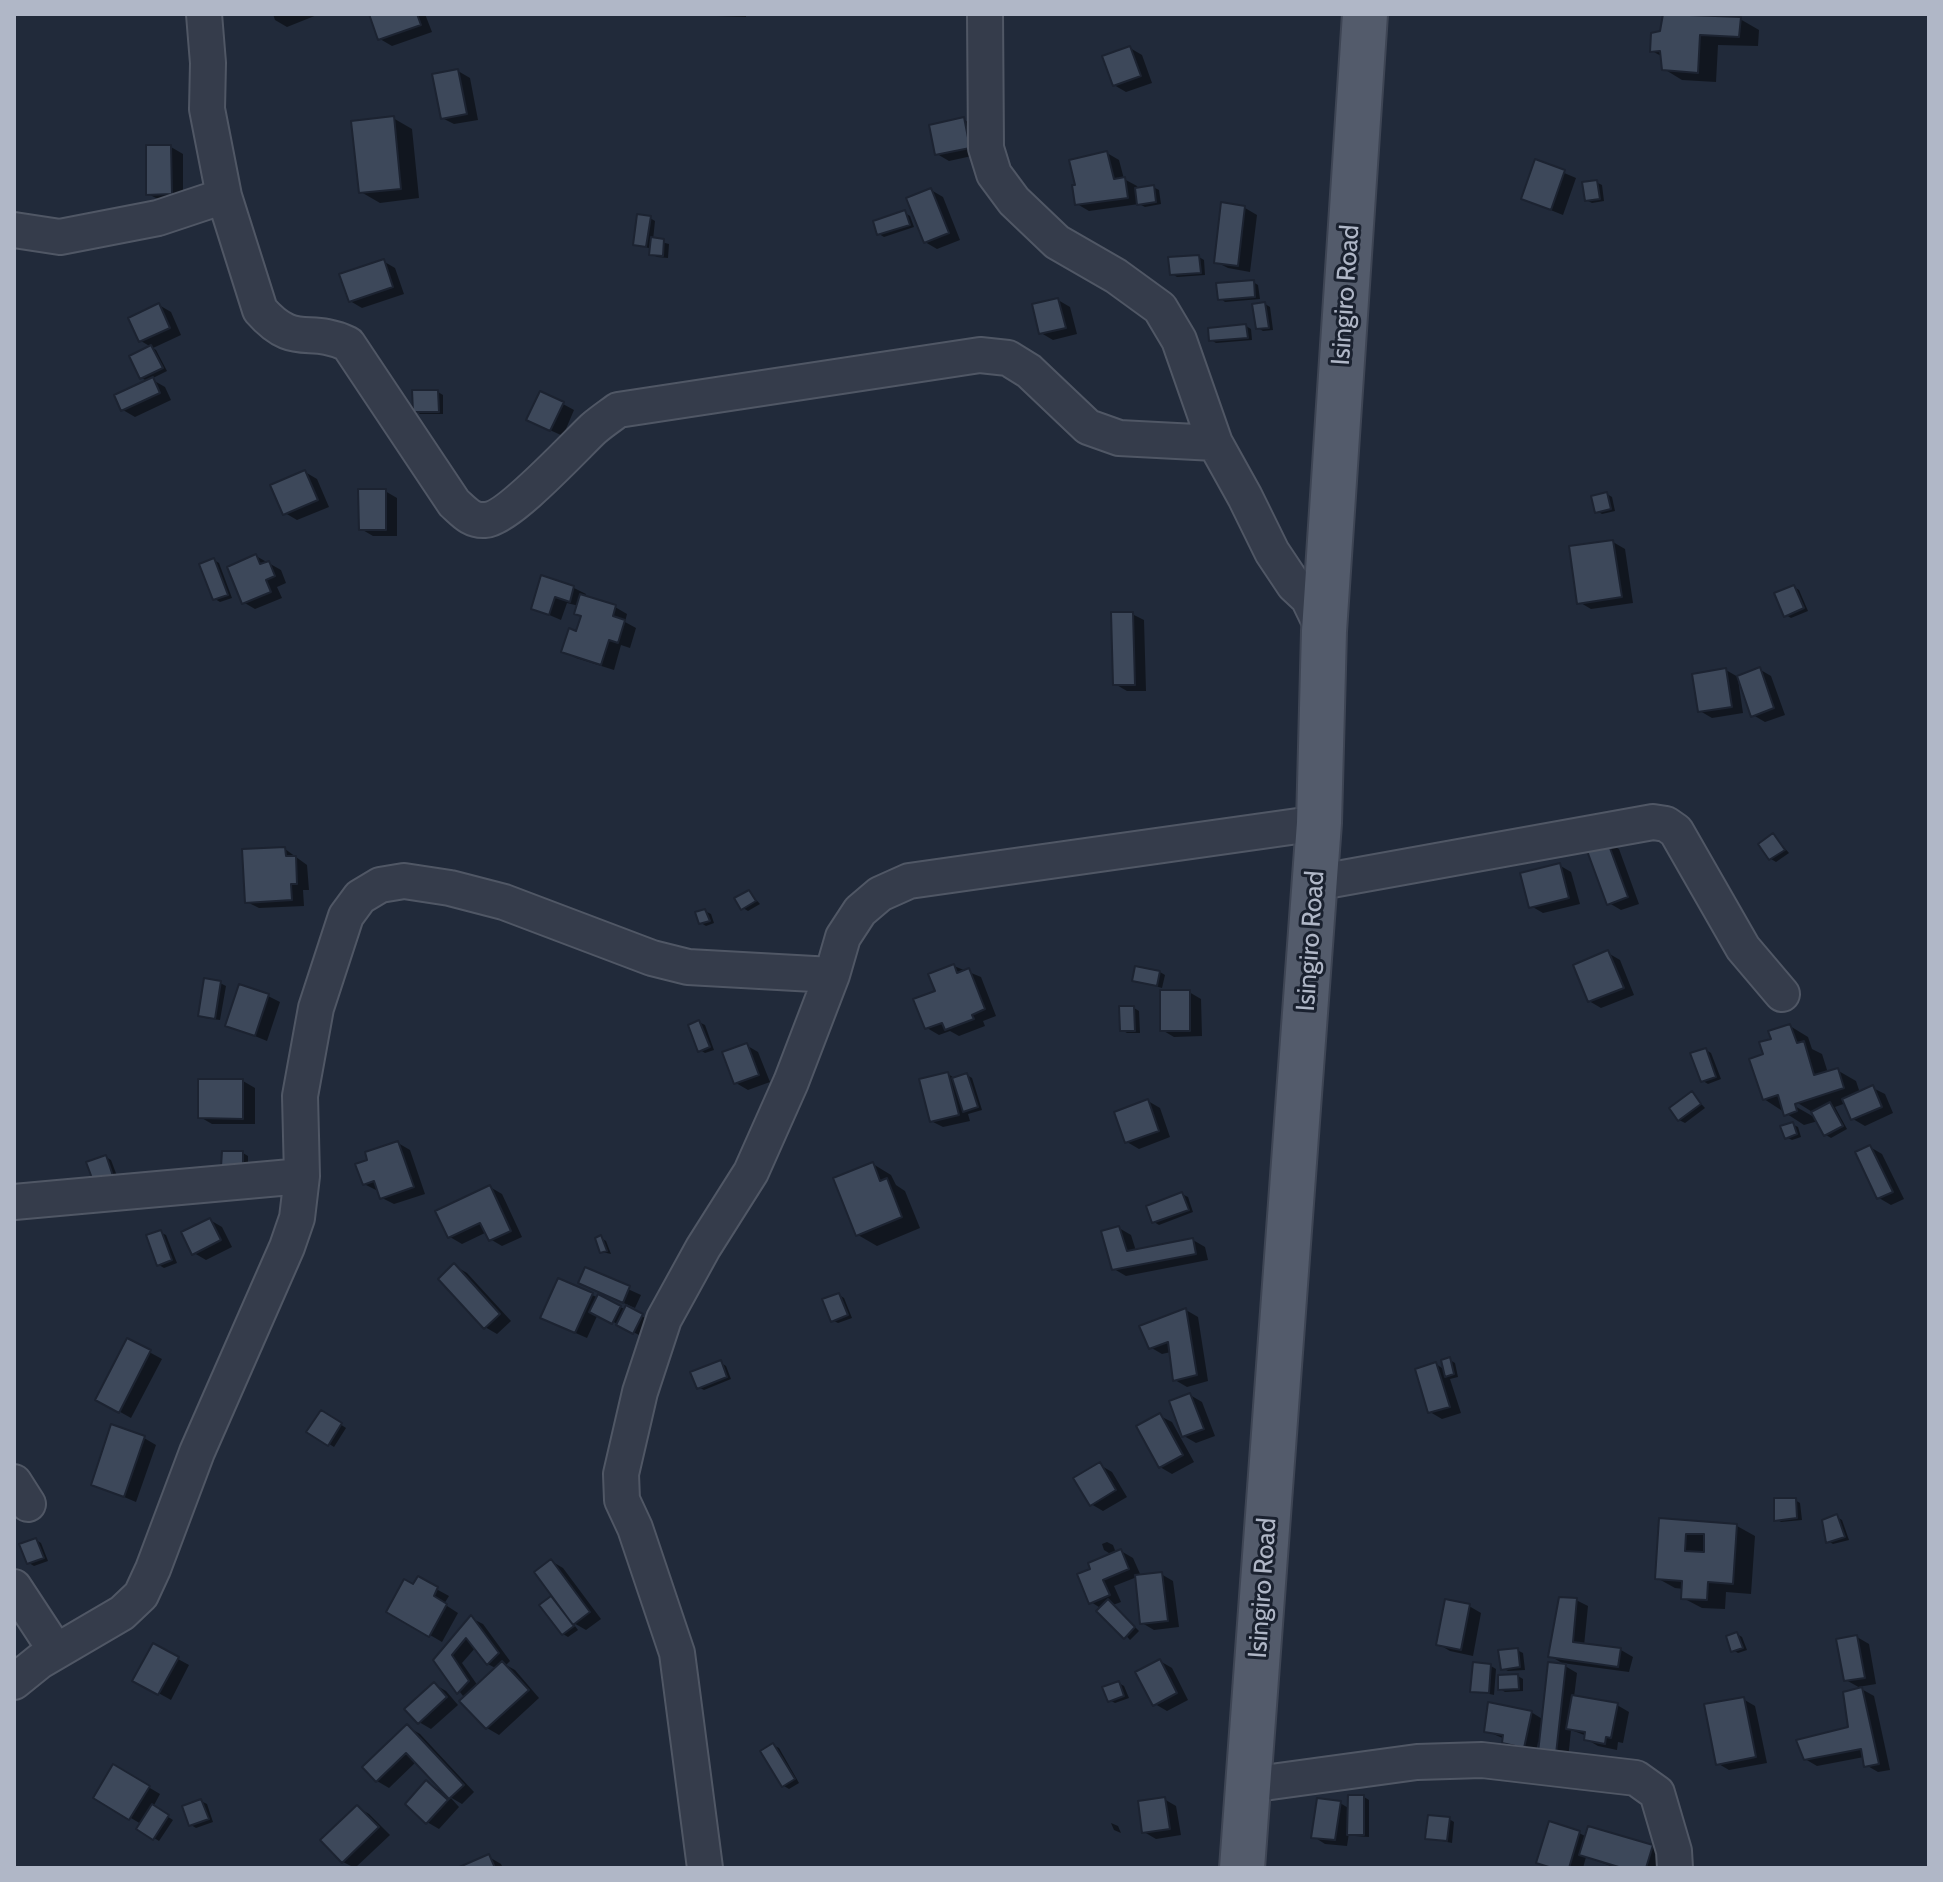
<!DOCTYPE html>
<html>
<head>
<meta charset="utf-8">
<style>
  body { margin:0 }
  #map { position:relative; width:1943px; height:1882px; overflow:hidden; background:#212a3a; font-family:Cabin,sans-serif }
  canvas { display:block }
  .frame { position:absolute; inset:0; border:16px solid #b0b7c7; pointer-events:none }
</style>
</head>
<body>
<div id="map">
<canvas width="1943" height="1882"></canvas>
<div class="frame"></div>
</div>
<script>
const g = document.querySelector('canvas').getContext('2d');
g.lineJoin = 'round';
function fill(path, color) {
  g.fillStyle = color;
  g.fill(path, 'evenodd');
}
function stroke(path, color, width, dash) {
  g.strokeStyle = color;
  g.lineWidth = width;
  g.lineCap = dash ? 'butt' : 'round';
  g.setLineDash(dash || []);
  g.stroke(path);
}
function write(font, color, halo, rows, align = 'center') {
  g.font = font + ' Cabin,sans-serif';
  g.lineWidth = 6;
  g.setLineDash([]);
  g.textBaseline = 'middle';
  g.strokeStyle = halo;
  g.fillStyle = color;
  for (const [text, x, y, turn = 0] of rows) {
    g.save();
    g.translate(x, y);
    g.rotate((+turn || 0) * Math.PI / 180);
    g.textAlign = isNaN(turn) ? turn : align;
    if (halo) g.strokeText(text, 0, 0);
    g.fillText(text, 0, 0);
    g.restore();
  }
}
const shadow = new Path2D(`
  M273,14H317V15L287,27L275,20Z
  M372,14H425L432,32L392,46L380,39Z
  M714,14H746V17L717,16Z
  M1740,19L1759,30L1758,46L1718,45L1716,82L1682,80L1664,69L1663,57L1652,51Z
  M1130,48L1142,55L1152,83L1126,92L1114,85Z
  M458,71L470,78L478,120L454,124L442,118Z
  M393,118L412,129L419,198L380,203L361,192Z
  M963,119L975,126L981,154L949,161L937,154Z
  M171,147L183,154V200H160L148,194Z
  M1107,153L1119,160L1124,179L1137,186L1138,190L1153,187L1159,190L1161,204L1145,207L1139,204L1089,211L1077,204Z
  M1536,161L1576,178L1563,215L1523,199Z
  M1596,182L1602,185L1604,201L1592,203L1586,200Z
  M931,190L943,197L960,240L937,249L925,242Z
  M1245,208L1257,215L1250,272L1228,268L1216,262Z
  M905,213L910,216L914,227L884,237L879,234Z
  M650,218L655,221L653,240L669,244L668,258L657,257L651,254L652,249L635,244Z
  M1199,257L1204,260L1205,275L1177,277L1172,274Z
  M383,261L395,268L404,294L362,308L350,301Z
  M1253,282L1258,285L1260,299L1225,302L1220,298Z
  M1058,300L1070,307L1077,334L1053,340L1041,333Z
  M1265,304L1270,307L1273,330L1263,331L1258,328Z
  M159,305L171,312L181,335L153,348L156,350L167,371L151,379L165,387L171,400L135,417L123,410L148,382L142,378L151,347L141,341Z
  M1246,326L1251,329L1252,340L1216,343L1211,340Z
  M438,392L443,395V414H420L415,411Z
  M563,404L574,410L563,436L541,426Z
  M305,472L317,479L329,507L297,520L285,513Z
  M385,491L397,498V536H373L361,529Z
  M1607,494L1612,497L1615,511L1602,514L1597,511Z
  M1613,542L1625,549L1633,603L1591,609L1579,602Z
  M256,556L281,570L286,583L277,587L282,598L255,609L243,602Z
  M214,560L219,563L232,598L220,602L215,599Z
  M542,578L574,588L586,594L585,597L615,607L627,614L625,622L636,628L630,648L621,645L614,670L576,658L564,651L578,633L583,617L579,606L567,603L561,620L533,608Z
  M1794,587L1799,590L1808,611L1791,618L1786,615Z
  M1132,614L1144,620L1146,691H1127L1115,684Z
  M1759,669L1771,676L1785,715L1765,722L1753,715L1740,678L1738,679L1743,713L1712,718L1700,711L1726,670L1738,677Z
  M1773,835L1789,853L1776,862L1771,859Z
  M1607,842L1619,849L1639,904L1621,910L1609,903Z
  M285,849L307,865L309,890H303L304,906L259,908L247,902Z
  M1559,865L1571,872L1580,904L1543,913L1531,906Z
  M749,892L760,904L748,911L743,908Z
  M705,911L711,914L714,923L706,926L701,923Z
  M1608,953L1620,960L1634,995L1601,1008L1589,1001Z
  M954,966L981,977L996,1016L983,1021L985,1026L959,1036L950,1031L939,1035L927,1028L938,992Z
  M1160,972L1165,975L1162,988L1134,980Z
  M220,983L226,986L220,1020L205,1018L200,1015Z
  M1189,992L1201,999L1202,1036L1174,1037L1162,1030Z
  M268,996L280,1002L267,1041L228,1025Z
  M1134,1008L1139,1011L1140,1033H1127L1122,1030Z
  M699,1022L705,1025L714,1050L705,1053L700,1050Z
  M1790,1026L1808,1037L1812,1049L1822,1054L1828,1073L1837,1070L1856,1081L1860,1093L1873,1088L1885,1094L1893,1113L1865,1126L1853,1119L1846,1103L1835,1107L1847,1129L1831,1138L1826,1135L1818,1121L1804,1125L1764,1099L1766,1056L1773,1040ZM1788,1097L1814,1113V1117L1786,1101Z
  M746,1045L758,1052L770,1082L748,1090L736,1083Z
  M1706,1050L1711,1053L1721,1079L1708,1084L1703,1081Z
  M948,1074L956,1079L967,1075L972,1078L982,1110L968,1114L970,1121L943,1127L931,1121Z
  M243,1081L255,1088V1124H212L200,1117Z
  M1692,1094L1705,1108L1685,1123L1679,1120Z
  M1148,1101L1160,1108L1170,1137L1139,1149L1127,1142Z
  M1792,1124L1798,1127L1801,1137L1792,1140L1786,1137Z
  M398,1143L410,1150L425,1194L394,1204L382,1198L379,1189L376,1190L364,1184Z
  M1870,1147L1882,1154L1904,1199L1891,1205L1879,1198Z
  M243,1153L248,1156V1169H229Z
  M106,1157L111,1160L120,1184L103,1190Z
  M873,1164L891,1175L896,1185L905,1191L920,1228L877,1246L858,1235Z
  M490,1187L502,1194L522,1237L502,1246L490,1239L487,1232L462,1244L450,1237Z
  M1182,1194L1188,1197L1193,1212L1159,1225L1154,1222Z
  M210,1220L222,1227L232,1247L206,1260L194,1253Z
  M1119,1228L1131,1235L1136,1251L1193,1240L1205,1247L1208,1260L1126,1276L1114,1269Z
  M160,1232L166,1235L177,1263L164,1268L159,1265Z
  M601,1238L606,1241L611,1254L602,1252Z
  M455,1266L467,1273L511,1321L497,1334L485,1327Z
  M586,1270L641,1295L635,1308L592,1289Z
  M592,1295L648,1319L639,1335L598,1314L587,1338L555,1324Z
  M839,1295L844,1298L852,1318L838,1323L832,1320Z
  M1186,1310L1198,1317L1208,1381L1187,1387L1175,1380L1171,1352L1162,1354L1150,1347Z
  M127,1340L162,1359L131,1418L97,1399Z
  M1450,1360L1455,1363L1458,1377L1450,1379L1461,1413L1442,1419L1430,1412L1436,1364L1445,1370Z
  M721,1363L726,1366L731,1379L704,1390L698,1387Z
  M1190,1395L1202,1402L1215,1436L1196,1443L1184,1436Z
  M322,1412L346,1428L334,1447L309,1431Z
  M1160,1416L1172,1422L1194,1462L1172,1474L1160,1467Z
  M144,1438L156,1445L136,1502L93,1484Z
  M1100,1465L1112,1472L1127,1497L1103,1511L1091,1504Z
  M1795,1500L1800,1503L1802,1520L1781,1522L1776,1519Z
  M1837,1517L1842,1520L1849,1540L1833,1544L1828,1541Z
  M1661,1520L1737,1526L1755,1536L1751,1594L1726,1592L1725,1609L1702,1608L1683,1598L1684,1589L1675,1588L1657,1578Z
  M36,1540L41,1543L48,1561L34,1566L29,1563Z
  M1107,1542L1113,1545L1116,1553L1121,1551L1133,1558L1141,1576L1161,1574L1173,1581L1179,1627L1154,1630L1142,1623L1137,1577L1114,1586L1121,1602L1113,1605L1139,1631L1130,1640L1102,1609L1091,1602L1093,1570L1112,1555L1104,1550L1102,1544Z
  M551,1561L563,1568L601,1619L586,1630L572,1622L578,1630L568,1637L563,1634L542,1605L554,1596Z
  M418,1579L449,1596L444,1604L458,1613L442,1642L389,1611Z
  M1576,1600L1588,1606L1584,1646L1621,1650L1633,1657L1629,1672L1562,1663L1550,1656Z
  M1469,1606L1481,1613L1473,1656L1450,1651L1438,1644Z
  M471,1618L483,1624L510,1661L506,1665L515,1670L539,1698L499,1735L487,1728L436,1660ZM476,1647L488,1664L497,1669L478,1686L462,1663Z
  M1737,1634L1742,1637L1747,1650L1738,1653L1733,1650Z
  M1857,1637L1869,1644L1876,1684L1858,1687L1874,1696L1890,1770L1878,1772L1866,1765L1864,1757L1817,1766L1805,1759L1850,1728L1862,1689L1846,1680Z
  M154,1646L189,1665L171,1700L135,1680Z
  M1517,1650L1523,1653L1525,1670L1508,1671L1502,1668Z
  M1160,1661L1172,1668L1188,1700L1167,1711L1155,1704Z
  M1491,1666L1496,1669L1494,1695L1472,1690Z
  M1565,1666L1577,1673L1574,1697L1617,1705L1629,1712L1623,1743L1618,1742L1617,1750L1598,1746L1586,1739L1587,1736L1571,1730L1567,1769L1541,1742H1538L1536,1753L1516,1749L1504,1742L1505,1739L1486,1731L1531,1712L1544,1720Z
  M1518,1676L1523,1679V1691L1505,1692L1500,1689Z
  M1119,1683L1124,1686L1129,1698L1115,1703L1109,1700Z
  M434,1684L446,1691L458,1705L431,1729L419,1722Z
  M1743,1699L1755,1706L1767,1763L1729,1770L1717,1763Z
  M408,1727L420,1734L474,1792L462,1804L450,1797L459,1807L439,1829L427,1822V1783L445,1793L417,1761L389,1788L377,1781Z
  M773,1745L779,1748L799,1783L789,1789L784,1786Z
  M113,1766L160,1794L153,1807L173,1820L159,1841L138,1828L141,1824L96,1797Z
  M1364,1797L1369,1800V1837L1355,1836L1349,1833L1347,1846L1325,1844L1314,1837L1340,1803L1350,1809Z
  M1164,1799L1176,1806L1181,1835L1156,1839L1144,1832Z
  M201,1801L207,1804L213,1822L196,1828L191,1825Z
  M357,1807L369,1814L390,1835L355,1868L343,1862Z
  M1449,1819L1454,1822L1452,1843L1427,1838Z
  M1111,1823L1118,1826L1121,1833L1114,1830Z
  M1579,1833L1587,1837L1652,1847L1664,1854L1660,1868H1616L1586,1857L1583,1868H1549L1539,1862Z
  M489,1857L501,1864L503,1868H462Z`);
const building = new Path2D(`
  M369,14H417L421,25L378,40Z
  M1663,14L1741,17L1739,37L1700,35L1698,73L1662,70L1660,51L1650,52L1651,33L1660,31Z
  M1130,46L1141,76L1113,86L1102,56Z
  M458,69L467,114L441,119L432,74Z
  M394,116L401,189L359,193L351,121Z
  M964,117L970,148L935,155L929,125Z
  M146,145H171L172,194L146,195Z
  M1107,151L1114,179L1125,177L1128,198L1075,205L1072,185H1075L1069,160Z
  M1535,159L1565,170L1551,210L1521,199Z
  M1597,180L1600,199L1585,201L1582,182Z
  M1154,185L1156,202L1137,205L1135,188Z
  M931,188L949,233L924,243L906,198Z
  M1221,202L1245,206L1238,266L1214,263Z
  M905,210L910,225L877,235L873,221Z
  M637,214L651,216L646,247L633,245Z
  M651,237L664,239L663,256L649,255Z
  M1199,255L1201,273L1170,275L1168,257Z
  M384,259L393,287L349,302L339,274Z
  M1254,280L1255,297L1218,300L1216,283Z
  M1058,298L1066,328L1039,334L1032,304Z
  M1265,302L1269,328L1256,329L1252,304Z
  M159,303L170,328L139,342L128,318Z
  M1246,324L1248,338L1209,341L1208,328Z
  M151,345L163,368L140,379L129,356Z
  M153,377L160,393L121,411L114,395Z
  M412,390H438L439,412H413Z
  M540,391L564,402L550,431L526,420Z
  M305,470L318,500L283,515L270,485Z
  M358,489H386V530H359Z
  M1607,492L1611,509L1595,513L1591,496Z
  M1613,540L1622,597L1577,604L1569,546Z
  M256,554L260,564L269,561L275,576L266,580L271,592L242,604L227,567Z
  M214,558L228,595L213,600L199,564Z
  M541,575L574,586L570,602L555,597L549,615L531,609Z
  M1794,585L1804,608L1784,617L1774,593Z
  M580,594L616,605L613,616L625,620L618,643L609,640L601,665L561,652L569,628L576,631L581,616L574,614Z
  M1111,612H1133L1135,685H1113Z
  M1760,667L1774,708L1751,717L1737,676Z
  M1726,668L1732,707L1698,712L1692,674Z
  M1773,833L1785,850L1769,860L1758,844Z
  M1607,840L1628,897L1607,905L1586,848Z
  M285,847L286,856H296L297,884H291L292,900L245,903L242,849Z
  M1560,863L1569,898L1529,908L1520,873Z
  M749,890L756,901L741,910L734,898Z
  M705,909L710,921L699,924L695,912Z
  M1608,950L1624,988L1588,1002L1573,965Z
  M954,964L957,973L969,968L985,1009L972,1015L974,1019L945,1030L942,1023L925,1029L913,999L935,991L928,974Z
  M1135,966L1160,971L1157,986L1132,981Z
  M204,978L221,981L215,1019L198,1016Z
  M239,984L269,994L255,1036L225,1026Z
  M1160,990H1190V1031H1160Z
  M1119,1006H1134L1135,1031H1120Z
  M699,1020L710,1047L698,1052L688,1025Z
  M1790,1024L1797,1043L1804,1041L1814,1075L1838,1068L1844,1088L1795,1104L1797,1111L1784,1116L1778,1095L1763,1100L1749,1059L1763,1054L1759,1042L1771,1039L1768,1031Z
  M747,1043L759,1075L734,1084L722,1052Z
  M1706,1048L1716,1077L1701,1082L1690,1053Z
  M948,1072L959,1115L930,1122L919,1079Z
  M967,1073L978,1107L963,1112L952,1078Z
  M198,1079H243V1119L198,1118Z
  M1873,1085L1882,1107L1851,1120L1842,1099Z
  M1692,1091L1701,1104L1678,1121L1669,1108Z
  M1148,1099L1159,1131L1125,1143L1114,1112Z
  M1830,1102L1843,1126L1824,1136L1811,1112Z
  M1793,1122L1797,1134L1785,1139L1780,1126Z
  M398,1141L414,1187L380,1199L374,1181L363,1185L355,1164L367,1160L365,1152Z
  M1870,1145L1893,1192L1877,1199L1855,1152Z
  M222,1151H243V1167H221Z
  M106,1155L115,1182L96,1189L86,1162Z
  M873,1162L880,1181L887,1178L902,1217L856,1236L833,1178Z
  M490,1185L511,1231L489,1241L480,1223L448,1238L435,1211Z
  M1182,1192L1189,1210L1152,1223L1146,1206Z
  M210,1218L221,1240L192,1255L181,1232Z
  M1119,1226L1127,1251L1193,1238L1196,1254L1112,1270L1101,1231Z
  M161,1230L172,1260L157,1266L146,1235Z
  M601,1235L607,1251L600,1253L595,1238Z
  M454,1263L500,1314L484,1329L438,1279Z
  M585,1267L630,1286L623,1303L578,1283Z
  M558,1278L593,1293L575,1333L540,1318Z
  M839,1293L848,1315L831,1322L822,1299Z
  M598,1294L621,1306L612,1324L589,1312Z
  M626,1305L643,1314L633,1334L616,1325Z
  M1186,1308L1197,1375L1173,1381L1168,1342L1149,1349L1139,1326Z
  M127,1338L151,1350L119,1413L95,1400Z
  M1450,1357L1454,1374L1445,1377L1441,1360Z
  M721,1360L727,1377L697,1389L690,1372Z
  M1436,1362L1450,1407L1428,1413L1415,1369Z
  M1190,1393L1204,1429L1182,1437L1169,1401Z
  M321,1410L342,1423L328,1446L306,1432Z
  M1160,1413L1183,1455L1159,1468L1136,1426Z
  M111,1424L145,1436L124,1497L91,1485Z
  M1100,1462L1116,1490L1090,1506L1073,1478Z
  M1774,1498H1796L1797,1518L1774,1521Z
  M1837,1514L1845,1537L1826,1543L1822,1520Z
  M1659,1518L1737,1524L1733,1584L1708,1582L1707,1600L1681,1599L1682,1581L1655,1579ZM1686,1534H1704V1552L1685,1551Z
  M36,1538L44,1558L27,1564L19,1544Z
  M1121,1549L1129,1569L1103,1580L1110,1595L1089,1604L1077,1574L1090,1569L1088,1563Z
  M551,1559L590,1612L573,1625L534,1572Z
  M1162,1572L1168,1621L1140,1624L1135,1575Z
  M418,1576L438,1587L434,1596L447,1604L429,1637L386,1612L404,1579L413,1584Z
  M551,1596L574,1626L562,1635L539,1605Z
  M1559,1597L1577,1598L1573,1642L1621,1648L1618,1667L1548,1657Z
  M1108,1599L1135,1627L1124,1639L1096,1611Z
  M1445,1599L1470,1604L1461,1650L1436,1645Z
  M471,1615L499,1653L487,1665L466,1638L452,1655L469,1681L457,1694L433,1660Z
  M1737,1632L1743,1648L1731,1652L1726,1636Z
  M1857,1635L1865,1678L1844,1681L1836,1639Z
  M153,1643L179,1657L158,1695L132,1681Z
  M1518,1648L1520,1667L1501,1670L1498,1650Z
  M1160,1659L1177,1693L1153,1706L1135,1672Z
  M502,1661L529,1690L486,1729L459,1701Z
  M1473,1662L1491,1664L1489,1693L1470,1692Z
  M1548,1662L1566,1664L1555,1763L1537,1762Z
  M1518,1674L1519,1689L1498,1690V1675Z
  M1119,1681L1124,1696L1108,1702L1102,1687Z
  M434,1682L447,1697L418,1724L404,1709Z
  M1862,1687L1879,1764L1864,1767L1861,1749L1804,1760L1796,1740L1848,1727L1843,1692Z
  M1572,1695L1618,1703L1611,1738L1606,1737L1605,1744L1584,1740L1585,1732L1566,1729Z
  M1744,1697L1756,1757L1716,1765L1704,1704Z
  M1488,1702L1532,1711L1524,1748L1502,1743L1503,1735L1484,1732Z
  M407,1724L464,1785L449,1799L406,1753L376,1782L362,1767Z
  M773,1743L795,1779L782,1787L760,1751Z
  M113,1764L150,1786L129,1820L93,1798Z
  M426,1780L448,1800L426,1824L405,1804Z
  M1348,1795H1364V1835H1347Z
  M1165,1797L1170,1829L1142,1833L1138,1801Z
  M1317,1798L1341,1801L1335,1840L1311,1838Z
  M201,1799L209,1819L189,1826L182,1806Z
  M152,1804L169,1815L153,1840L136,1829Z
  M357,1805L379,1827L342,1863L320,1840Z
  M1428,1815L1450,1817L1447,1841L1425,1839Z
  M1549,1821L1580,1831L1569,1868H1552L1536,1863Z
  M1588,1826L1653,1845L1646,1868H1622L1579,1855Z
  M489,1854L495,1868H457Z`);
const minor = new Path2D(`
  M204,14L208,63L207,109L224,196L260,310C295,350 308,325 348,344L454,503C464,512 471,521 485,520C508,519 574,447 593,429C601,422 610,416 618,410L980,355L1008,358L1029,371L1088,427L1119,438L1215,443
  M985,14L986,148L994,174L1014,201L1057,242L1116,276L1160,308L1179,340L1215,443L1245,497L1272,552L1294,585L1308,598L1324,631
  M14,230L60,237L158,218L224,196
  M1315,883L1653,822L1666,824L1676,831L1743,948L1782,994
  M14,1202L302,1176
  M14,1482L28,1504
  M14,1587L56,1651
  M14,1682L40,1661L122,1613L141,1595L153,1569L197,1452L287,1247L297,1218L302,1176L300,1096L316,1008L346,916L360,897L380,885L404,881L450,888L504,902L652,958L688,967L832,975
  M1249,1785L1417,1762L1482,1760L1636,1778L1657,1793L1674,1851L1675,1868
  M705,1868L677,1653L635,1528L622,1500L621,1474L640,1392L664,1319L703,1248L751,1172L791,1082L832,975L843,937L860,911L880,894L909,881L1319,823`);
const major = new Path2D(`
  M1242,1868L1319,823L1324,631L1365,14`);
const streetNames = [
  ["Isingiro Road",1346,295,-86],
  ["Isingiro Road",1311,941,-86],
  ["Isingiro Road",1263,1588,-86]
];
fill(shadow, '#0007');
fill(building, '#3d485a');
stroke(building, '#1c2331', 2);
stroke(minor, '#505765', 38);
stroke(major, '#3e4554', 48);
stroke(minor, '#353c4b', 34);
stroke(major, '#535b6b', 44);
write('26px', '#b0b7c7', '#1a212f', streetNames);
</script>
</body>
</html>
